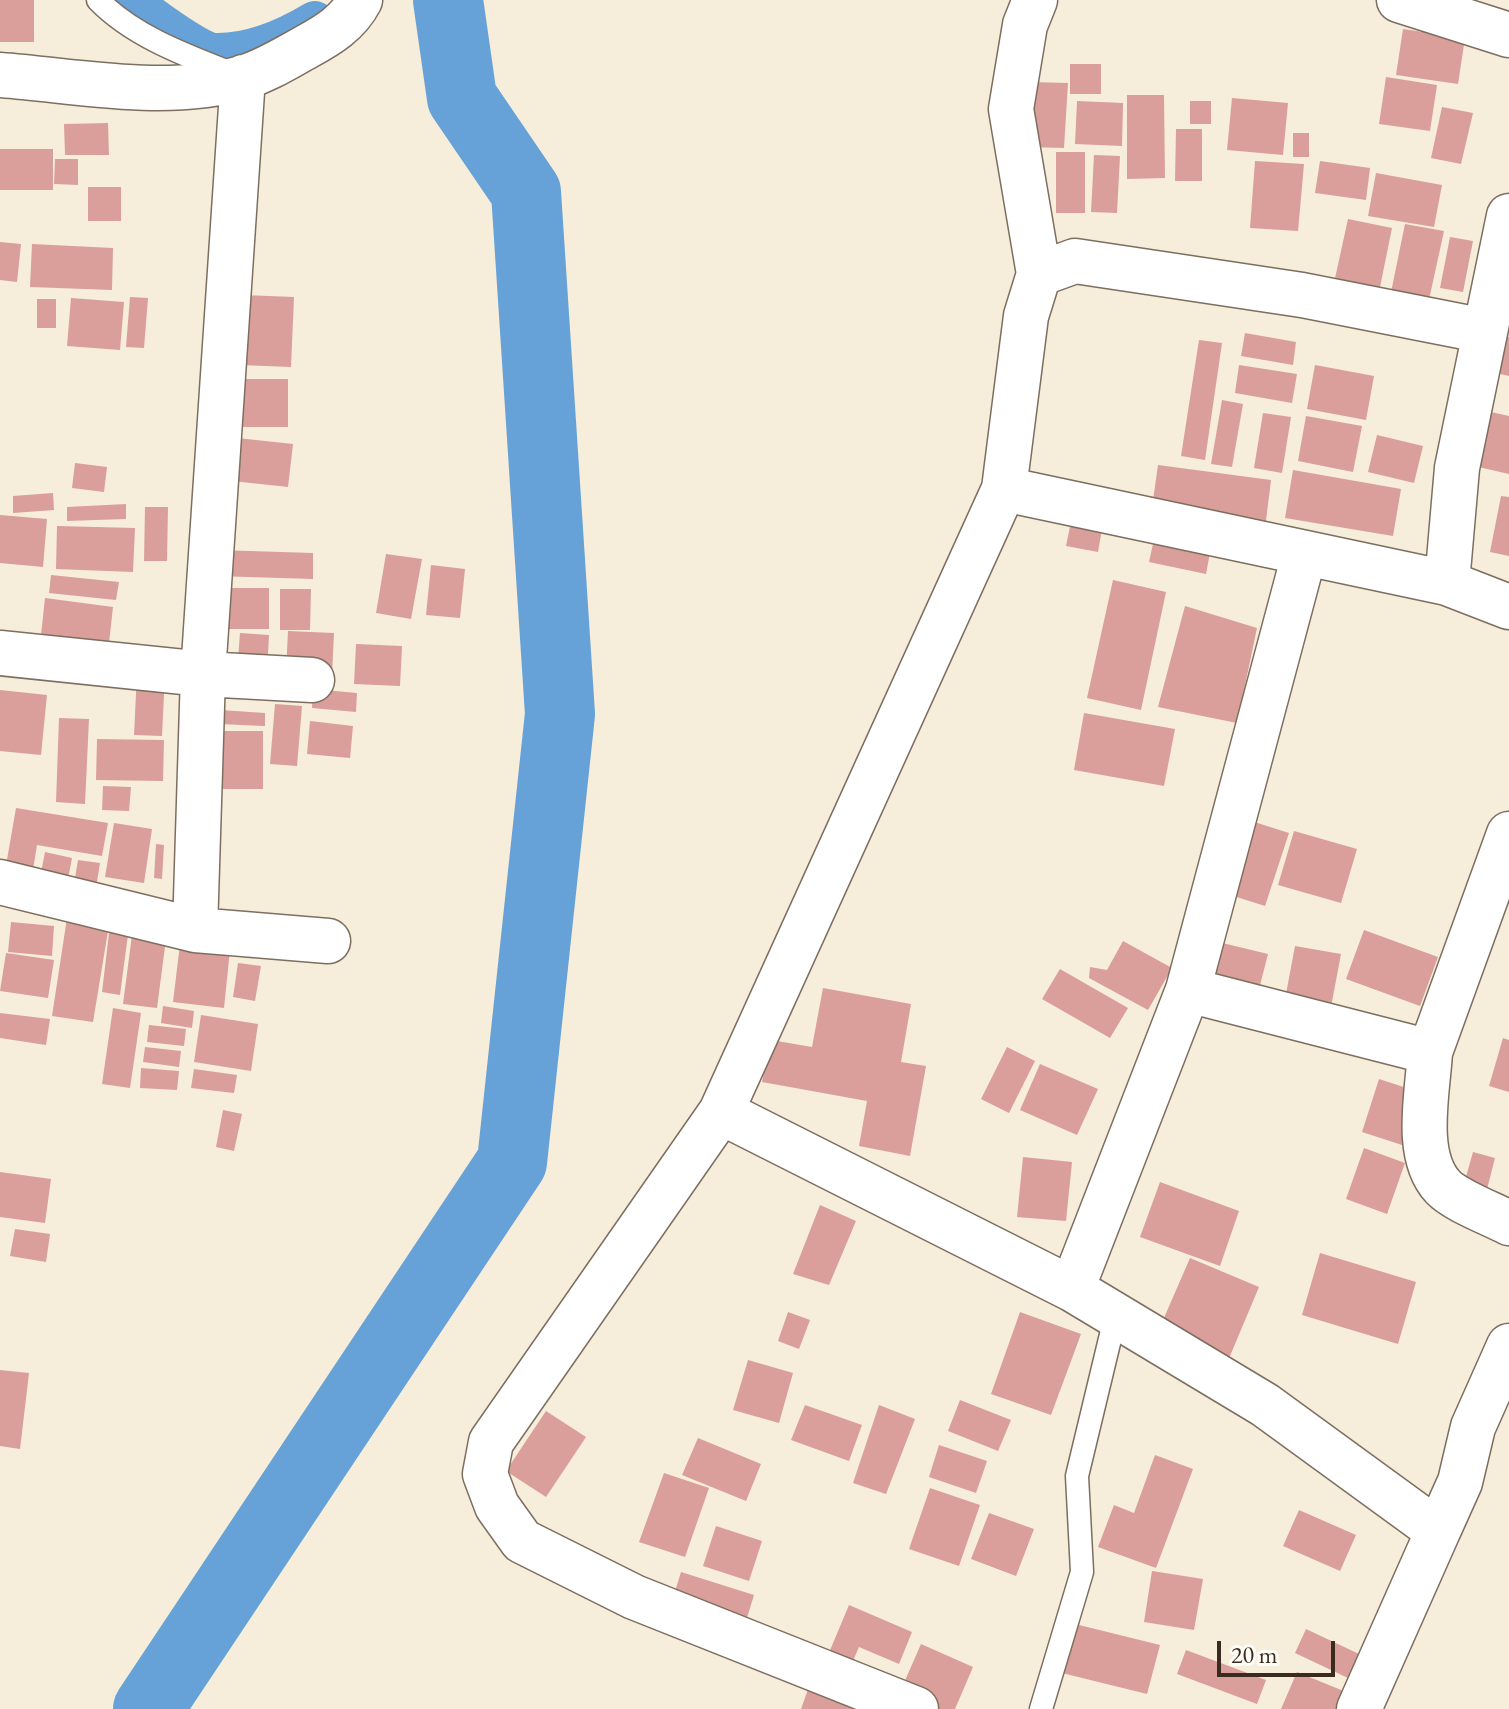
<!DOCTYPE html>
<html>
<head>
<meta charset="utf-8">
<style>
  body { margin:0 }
  #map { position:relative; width:1509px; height:1709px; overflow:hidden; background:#f7eddb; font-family:"EB Garamond",serif }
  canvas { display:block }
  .scale { position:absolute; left:1217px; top:1641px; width:118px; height:36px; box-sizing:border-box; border:4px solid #3b2a1e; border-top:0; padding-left:10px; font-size:24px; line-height:28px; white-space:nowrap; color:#3b2a1e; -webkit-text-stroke:6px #fdfcf7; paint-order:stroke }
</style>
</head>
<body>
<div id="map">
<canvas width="1509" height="1709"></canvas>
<div class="scale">20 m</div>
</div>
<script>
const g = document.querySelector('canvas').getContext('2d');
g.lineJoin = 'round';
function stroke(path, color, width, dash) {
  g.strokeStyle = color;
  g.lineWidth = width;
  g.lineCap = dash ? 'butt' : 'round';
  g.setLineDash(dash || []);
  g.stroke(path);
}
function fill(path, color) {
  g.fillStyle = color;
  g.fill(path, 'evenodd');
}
const canal = new Path2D(`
  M130,0C143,12 198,53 214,54C250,55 285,40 315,22`);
const river = new Path2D(`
  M148,1709L512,1162L560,714L526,192L462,98L448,0`);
const building = new Path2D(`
  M0,0H34V42H0Z
  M1403,29L1465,38L1458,84L1396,75Z
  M1070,64H1101V94H1070Z
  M1386,77L1437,85L1430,131L1379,124Z
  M1030,82L1068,83L1064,148L1028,147Z
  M1127,95H1164L1165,178L1127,179Z
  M1232,98L1288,103L1283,155L1227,150Z
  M1077,101L1123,103L1122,146L1075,144Z
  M1190,101H1211V124H1190Z
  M1442,107L1473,113L1461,164L1431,158Z
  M108,123L109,155H65L64,124Z
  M1176,129H1202V181H1175Z
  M1293,133H1309V157H1293Z
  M0,149H53V190H0Z
  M1056,152H1085V213H1056Z
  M1094,155L1120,156L1117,213L1091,212Z
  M55,159H78V185L54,184Z
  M1255,161L1304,164L1298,231L1250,228Z
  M1320,161L1370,168L1366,200L1315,193Z
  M1376,173L1442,185L1434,227L1368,216Z
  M88,187H121V221H88Z
  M1348,219L1392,228L1379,292L1334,283Z
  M1405,224L1444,231L1427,309L1389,302Z
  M1450,237L1473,241L1463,292L1440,288Z
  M0,242L21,244L17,282L0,280Z
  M32,244L113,248L112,290L30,287Z
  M243,295L294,297L291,367L240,365Z
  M130,297L148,298L144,348L126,347Z
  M71,298L124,302L120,350L67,346Z
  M37,299H56V328H37Z
  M1245,333L1296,342L1293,365L1241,356Z
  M1493,333L1509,337V376L1484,370Z
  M1199,340L1222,343L1205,460L1181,456Z
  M1239,365L1297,374L1292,403L1235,393Z
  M1315,365L1374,376L1366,420L1307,409Z
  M235,379H288V427H235Z
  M1222,400L1243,404L1232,467L1211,464Z
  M1482,410L1509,416V474L1470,465Z
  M1263,413L1291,417L1282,473L1254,468Z
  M1306,416L1362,426L1353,472L1298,461Z
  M1377,435L1423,446L1414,483L1368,472Z
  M228,437L293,444L288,487L223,480Z
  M75,463L107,467L104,492L72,488Z
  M1158,465L1271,480L1265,529L1151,514Z
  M1293,470L1401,489L1393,536L1285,518Z
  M53,493L54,510L13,513V496Z
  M1501,496L1509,497V556L1490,552Z
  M126,504V519L67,521V507Z
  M145,507H168L167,561H144Z
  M1073,512L1104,518L1098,552L1066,546Z
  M0,515L47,519L43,567L0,563Z
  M57,526L135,528L133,572L56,569Z
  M1156,530L1212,542L1206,574L1149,562Z
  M217,550L313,553V579L216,576Z
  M386,554L422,559L411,619L376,613Z
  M431,565L465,569L460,618L426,615Z
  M51,575L119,582L116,600L49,593Z
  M1113,580L1166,592L1141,710L1087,698Z
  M221,588H269V629H221Z
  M280,589H311L310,630H280Z
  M45,598L113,607L109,643L41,635Z
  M1185,606L1257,628L1237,723L1158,707Z
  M288,631L334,633L332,675L286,672Z
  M240,633L269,635L267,674L237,672Z
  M356,644L402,646L400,686L354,684Z
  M137,673L165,674L162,736L134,735Z
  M313,689L357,693L356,712L312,708Z
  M0,690L47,695L41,755L0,751Z
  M275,704L302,706L297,766L270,764Z
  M220,710L265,713V726L219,724Z
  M1084,713L1175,729L1164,786L1074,770Z
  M59,718L89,719L85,804L56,802Z
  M310,721L353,726L350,758L307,754Z
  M212,731H263V789H212Z
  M97,739L164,740L163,781L96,780Z
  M103,786L131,787L129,811L102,810Z
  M16,808L108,823L102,856L37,845L31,882L4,877Z
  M1245,819L1289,833L1265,906L1221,892Z
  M114,823L152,829L144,883L105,877Z
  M1294,831L1357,849L1341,903L1278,885Z
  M156,844L164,845L162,879L154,878Z
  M45,852L72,858L67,884L40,878Z
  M78,860L100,863L96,888L74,884Z
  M67,918L109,925L93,1022L52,1016Z
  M11,922L54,926L52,956L8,952Z
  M110,925L129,927L120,995L102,992Z
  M1364,930L1438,957L1420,1006L1346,979Z
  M132,935L166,939L157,1008L123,1004Z
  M1210,940L1268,954L1258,993L1200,980Z
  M1123,941L1172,968L1148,1010L1089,978L1090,967L1107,970Z
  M180,944L230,950L224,1008L173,1002Z
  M1295,946L1341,954L1331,1007L1285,999Z
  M6,953L54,960L48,998L0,991Z
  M238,963L261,966L255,1001L233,997Z
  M1060,969L1128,1008L1110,1038L1042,999Z
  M823,988L911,1004L901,1062L926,1066L910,1156L859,1146L867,1101L762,1082L771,1040L812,1047Z
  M163,1006L194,1011L192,1028L161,1023Z
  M113,1008L141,1013L130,1088L102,1084Z
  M0,1013L50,1019L46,1045L0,1038Z
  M201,1015L258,1024L251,1071L194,1062Z
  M149,1025L186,1029L184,1046L147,1042Z
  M1503,1038L1509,1040V1092L1489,1086Z
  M145,1047L181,1051L179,1067L143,1062Z
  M1007,1047L1035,1061L1009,1113L981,1099Z
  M1040,1064L1098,1089L1077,1135L1020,1110Z
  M141,1068L179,1071L177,1090L140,1088Z
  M194,1069L237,1075L234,1093L191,1088Z
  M1379,1079L1419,1092L1402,1145L1362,1132Z
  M223,1110L242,1114L234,1151L216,1147Z
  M1364,1148L1405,1163L1387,1214L1346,1199Z
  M1473,1152L1495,1158L1485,1197L1462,1191Z
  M1023,1157L1072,1162L1066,1221L1017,1217Z
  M0,1172L51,1179L45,1223L0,1217Z
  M1160,1182L1239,1211L1220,1266L1140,1237Z
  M820,1205L856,1221L829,1285L793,1274Z
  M15,1229L50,1234L46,1262L10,1256Z
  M1320,1253L1416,1282L1398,1344L1302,1315Z
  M1190,1258L1259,1287L1227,1363L1157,1334Z
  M788,1312L810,1320L799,1349L778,1341Z
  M1020,1312L1081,1334L1051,1415L991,1394Z
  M748,1360L793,1373L779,1423L733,1410Z
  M0,1370L29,1373L20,1449L0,1446Z
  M960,1400L1011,1420L998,1451L948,1431Z
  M805,1405L862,1425L849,1461L791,1440Z
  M879,1405L915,1419L886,1494L853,1483Z
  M546,1411L586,1437L546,1497L506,1471Z
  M698,1438L761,1464L746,1501L682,1475Z
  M939,1445L987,1461L976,1493L929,1477Z
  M1155,1455L1193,1469L1156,1568L1098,1547L1114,1505L1134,1513Z
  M664,1473L709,1488L685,1557L639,1542Z
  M930,1488L980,1505L959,1566L909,1549Z
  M1299,1510L1356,1535L1340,1571L1283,1546Z
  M989,1513L1034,1529L1016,1576L971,1559Z
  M716,1526L762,1541L749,1581L703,1566Z
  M1152,1571L1203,1579L1194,1630L1144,1622Z
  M681,1572L754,1595L742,1634L669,1611Z
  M849,1605L912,1632L899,1664L859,1647L846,1677L823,1667Z
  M1075,1624L1160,1645L1147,1694L1062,1673Z
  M1306,1629L1359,1654L1348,1678L1295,1653Z
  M921,1644L973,1667L955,1709H940L900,1692Z
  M1186,1650L1266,1680L1257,1704L1177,1674Z
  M1297,1672L1351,1694L1345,1709H1281Z
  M812,1678L873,1709H801Z`);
const lane = new Path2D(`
  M98,0C133,36 185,55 231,73
  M1041,1709L1082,1572L1077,1476L1115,1318`);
const street = new Path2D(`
  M1399,0L1509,35
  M0,75C79,81 167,100 245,77C267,70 286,58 306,47C328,35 348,23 360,0
  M1509,216L1457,468L1447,583L1509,607
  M1039,274L1075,261L1302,295L1485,331
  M1004,489L1447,583
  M0,653L203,674L312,680
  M0,882L195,930L203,674L243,77
  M195,930L328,941
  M1188,990L1304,555
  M1430,1052C1428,1091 1413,1155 1443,1187C1455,1200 1492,1214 1509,1223
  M721,1112L1072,1289L1265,1405L1438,1531L1359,1709
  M1072,1289L1188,990L1430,1052L1509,834
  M1438,1531L1460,1482L1473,1427L1509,1346
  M916,1709L634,1597L522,1541L497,1506L485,1474L491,1442L721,1112L1004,489L1026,316L1039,274L1011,109L1025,25L1035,0`);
stroke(canal, '#66a2d7', 42);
stroke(river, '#66a2d7', 70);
fill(building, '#da9e9b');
stroke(lane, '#7d6e60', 25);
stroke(street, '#7d6e60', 47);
stroke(lane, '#fff', 22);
stroke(street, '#fff', 44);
</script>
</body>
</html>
